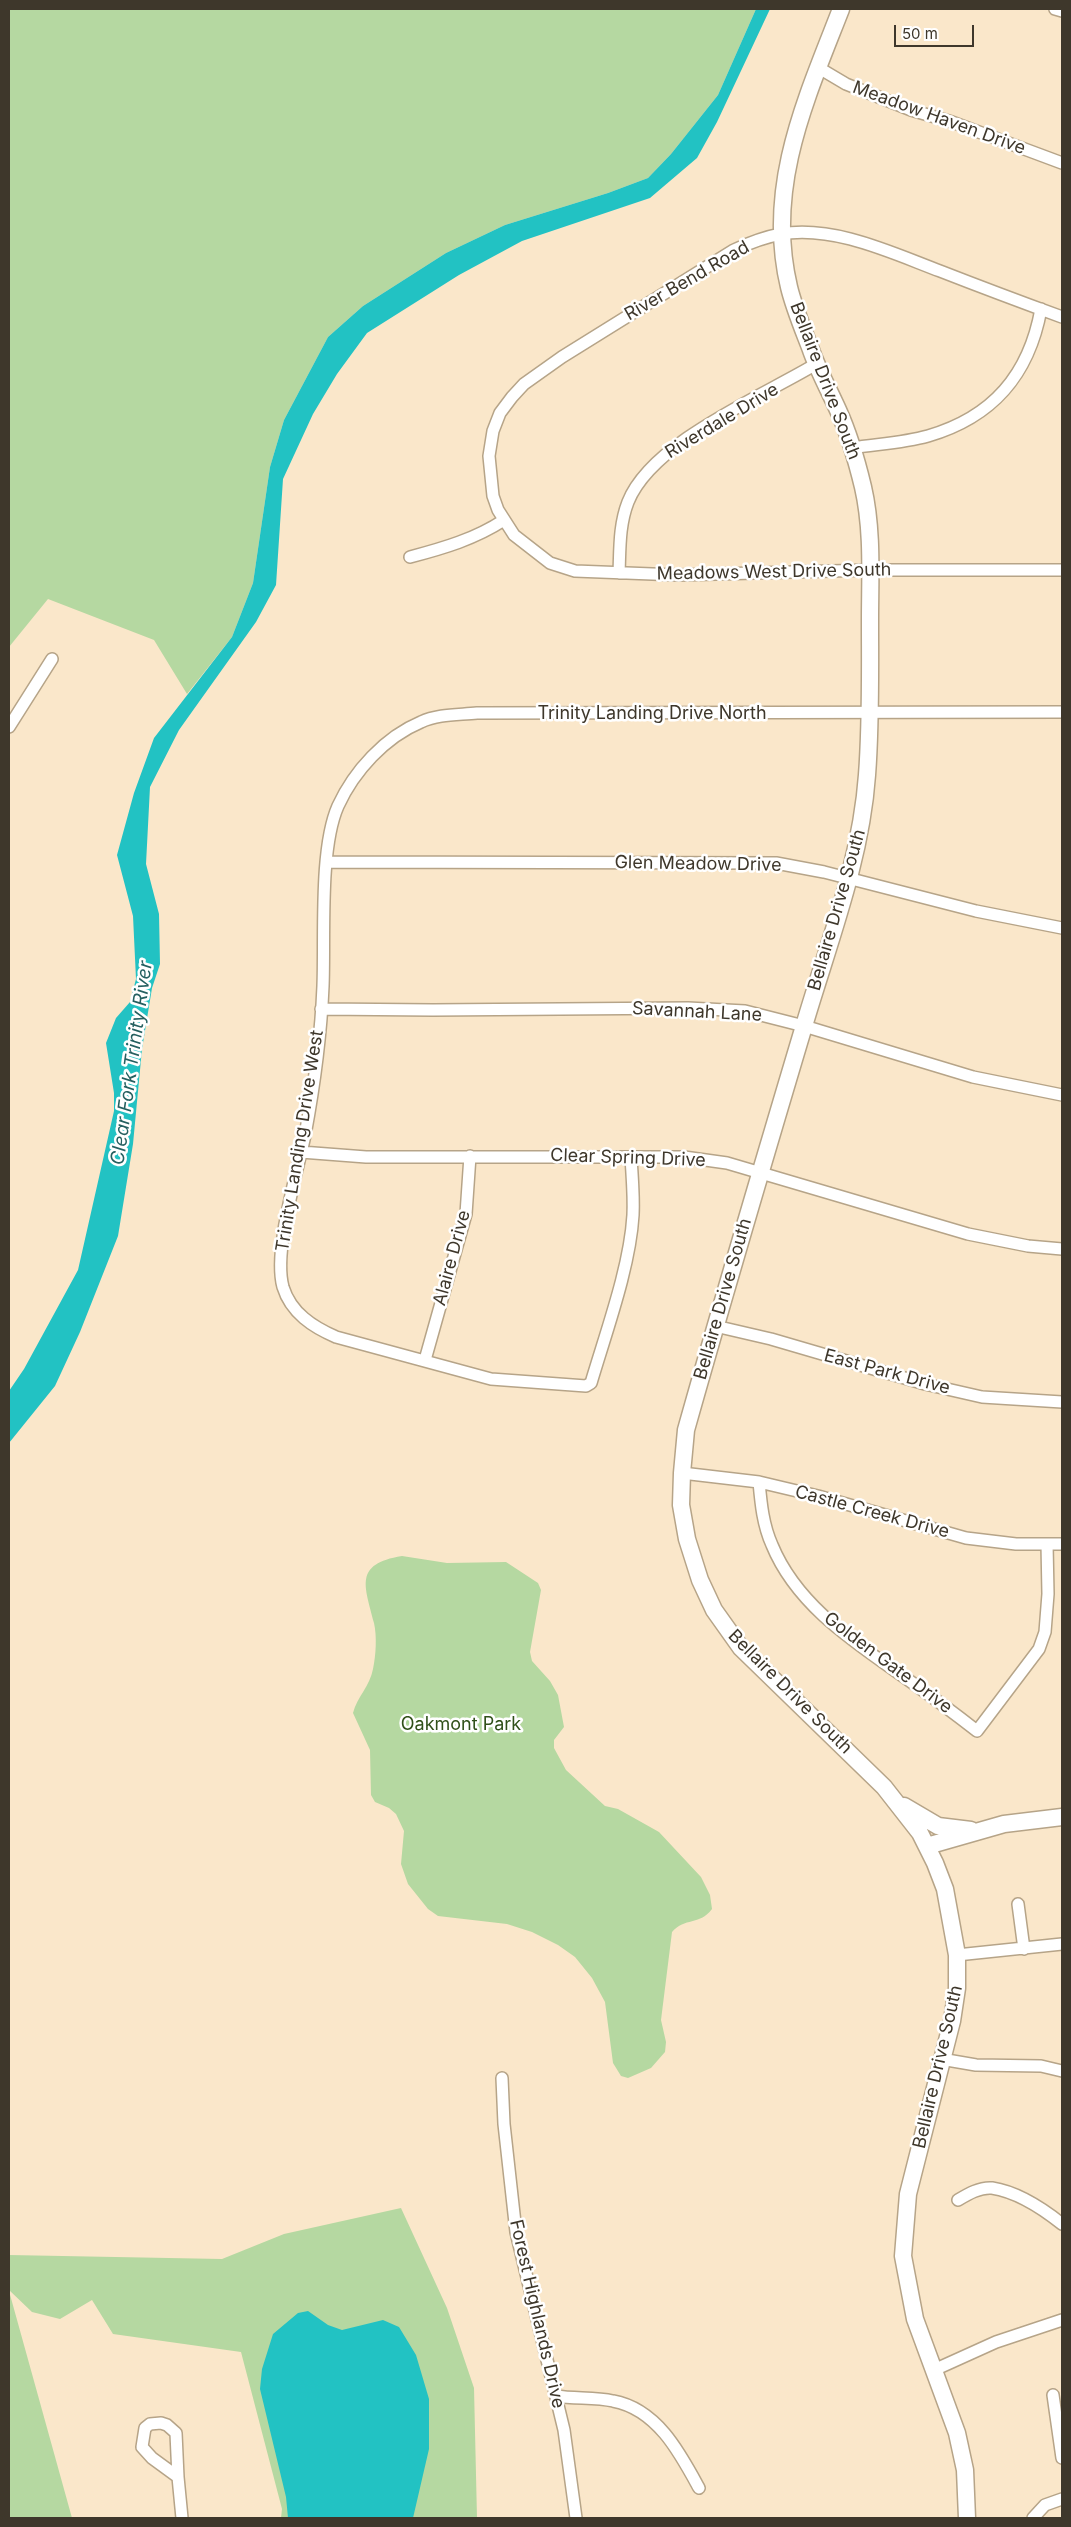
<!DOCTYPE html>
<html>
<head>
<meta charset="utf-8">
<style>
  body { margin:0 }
  #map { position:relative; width:1071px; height:2527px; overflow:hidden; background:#fae7ca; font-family:Inter,sans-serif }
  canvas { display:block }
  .frame { position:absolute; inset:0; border:10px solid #3e372b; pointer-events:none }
  .scale { position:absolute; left:894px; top:25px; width:80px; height:22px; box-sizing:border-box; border:2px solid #3e372b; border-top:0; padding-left:6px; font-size:15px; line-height:18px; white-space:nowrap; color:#3e372b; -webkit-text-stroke:4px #fff; paint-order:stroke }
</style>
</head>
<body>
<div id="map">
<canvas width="1071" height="2527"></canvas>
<div class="frame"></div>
<div class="scale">50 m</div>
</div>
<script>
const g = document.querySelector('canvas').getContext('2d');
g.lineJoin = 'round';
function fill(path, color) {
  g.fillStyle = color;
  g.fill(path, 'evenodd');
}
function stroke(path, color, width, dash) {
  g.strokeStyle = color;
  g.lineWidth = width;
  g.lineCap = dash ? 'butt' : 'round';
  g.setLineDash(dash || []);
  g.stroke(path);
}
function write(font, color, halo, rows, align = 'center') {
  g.font = font + ' Inter,sans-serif';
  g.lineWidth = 5;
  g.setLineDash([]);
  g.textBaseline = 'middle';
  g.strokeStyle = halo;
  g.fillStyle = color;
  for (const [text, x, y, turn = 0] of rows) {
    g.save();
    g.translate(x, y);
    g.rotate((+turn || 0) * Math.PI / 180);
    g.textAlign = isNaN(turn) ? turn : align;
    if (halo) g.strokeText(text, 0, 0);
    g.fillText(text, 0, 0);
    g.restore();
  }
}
const green = new Path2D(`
  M9,9H756L718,95L671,154L648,178L608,193L505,225L446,253L363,306L328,337L284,420L270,467L253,583L232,637L187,694L154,640L48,599L9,647Z
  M402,1556L447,1563L506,1562L538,1583L541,1590L530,1652L532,1661L550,1681L558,1695L564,1727L554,1740V1748L566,1770L605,1806L618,1809L659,1832L701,1877L710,1895L712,1909C699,1926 685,1917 672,1932L661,2020L666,2042L665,2052L651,2068L628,2078L621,2076L613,2063L605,2002L592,1978L575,1957L558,1945L532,1932L507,1924L438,1916L428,1909L408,1884L401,1864L404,1831L396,1814L389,1808L375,1802L371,1795L370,1750L353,1713C357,1697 370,1686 373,1669C376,1655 377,1636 374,1623C365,1586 353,1564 402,1556Z
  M401,2208L447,2308L474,2388L477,2518H281L282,2509L241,2352L113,2334L92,2300L60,2319L32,2312L9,2290V2255L222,2259L284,2234Z
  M9,2291L72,2518H9Z`);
const water = new Path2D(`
  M756,9H770L717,122L697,158L650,198L522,241L459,275L367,333L337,374L313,414L283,479L276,585L256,622L179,730L150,787L146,864L159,914L160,964L152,988L142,1049L133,1144L118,1236L80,1332L55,1386L9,1443V1391L24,1369L78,1270L114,1111V1093L106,1043L116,1018L130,1002L136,979L133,916L117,855L134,793L154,738L232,637L253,583L270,467L284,420L328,337L363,306L446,253L505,225L608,193L648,178L671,154L718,95Z
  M308,2311L328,2325L342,2330L383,2320L399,2327L416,2355L429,2399V2449L413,2518H288L286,2497L260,2389L262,2369L273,2334L298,2313Z`);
const street = new Path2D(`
  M1055,9L1062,11
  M819,68L846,84L911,110L952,122L1062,163
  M1062,317C1021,302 981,287 940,271C892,253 834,225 781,234C765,237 749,243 734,250L562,357L524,384L512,397L500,413L493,431L489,456L493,496L498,510L514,535L550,563L575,571L678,575L870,570H1062
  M852,448C877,444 903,443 928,436C993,417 1029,375 1041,309
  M410,557C444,548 475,539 504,520
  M619,573C620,549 619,525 628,502C652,442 761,397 816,364
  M9,727L52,659
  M327,862L776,863L824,872L976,911L1062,928
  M321,1009L433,1010L688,1008L745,1011L804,1026L973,1077L1062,1095
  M301,1152L366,1157H684L727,1163L968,1234L1028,1246L1062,1249
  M631,1157C632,1176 634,1195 633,1215C630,1267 606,1332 591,1383L586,1386L491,1379L336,1337C313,1327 291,1313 283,1287C273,1251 297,1174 305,1135C314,1087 321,1035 323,986C325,937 319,849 338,806C354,771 385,737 421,722C438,714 458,715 477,713L1062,712
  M715,1326L771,1339L925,1384L982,1397L1062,1402
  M425,1360L466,1214L470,1156
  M682,1473L759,1482L818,1496L966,1538L1016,1544H1062
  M759,1482C761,1504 763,1525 772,1545C797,1606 856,1643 907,1679C931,1696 954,1713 977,1731L1039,1649L1045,1632L1048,1594L1047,1544
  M1018,1904L1024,1949
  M957,1955L1062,1944
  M941,2059L976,2065L1041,2066L1062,2071
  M502,2078L504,2124L516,2232L564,2430L576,2518
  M958,2200C968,2194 980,2187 992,2188C1018,2192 1042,2208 1062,2224
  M934,2370L996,2342L1062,2320
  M1053,2395L1062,2458
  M556,2396C575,2399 595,2397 613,2401C657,2409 680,2453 699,2488
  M161,2423L167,2425L176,2433L178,2477L152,2458L142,2447L145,2428L150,2424Z
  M178,2477L182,2518
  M1033,2518L1045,2505L1062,2499`);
const secondary = new Path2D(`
  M841,9C806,99 765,187 789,287C794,308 803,329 811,350C818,370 829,390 838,410C849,434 857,462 863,487C873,530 870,577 870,620C870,672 871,724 867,775C861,861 828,944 804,1026C764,1160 724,1295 686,1430L682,1473L681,1505L687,1539L700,1580L714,1610L741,1648L884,1787L920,1833L935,1863L945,1889L957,1955V1988L952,2021L908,2194L903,2256L915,2319L957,2433L965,2470L967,2518
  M904,1806L938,1826L971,1830
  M927,1846L1004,1824L1062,1817`);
const streetNames = [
  ["Meadow Haven Drive",939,118,20],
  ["River Bend Road",687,281,-30],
  ["Bellaire Drive South",825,381,69],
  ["Riverdale Drive",722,421,-31],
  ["Meadows West Drive South",774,572,-1],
  ["Trinity Landing Drive North",652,714],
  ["Glen Meadow Drive",698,864,1],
  ["Bellaire Drive South",837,910,-74],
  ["Savannah Lane",697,1012,3],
  ["Trinity Landing Drive West",300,1141,-81],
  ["Clear Spring Drive",628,1158,2],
  ["Alaire Drive",452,1258,-75],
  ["Bellaire Drive South",723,1299,-74],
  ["East Park Drive",887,1372,15],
  ["Castle Creek Drive",872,1512,15],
  ["Golden Gate Drive",888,1663,37],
  ["Bellaire Drive South",790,1692,45],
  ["Bellaire Drive South",938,2067,-77],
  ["Forest Highlands Drive",537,2314,77]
];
const parkNames = [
  ["Oakmont Park",461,1725]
];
const waterNames = [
  ["Clear Fork Trinity River",132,1063,-82]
];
fill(green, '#b5d8a1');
fill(water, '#22c2c3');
stroke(street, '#b6a488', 14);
stroke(secondary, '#b6a488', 19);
stroke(street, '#fff', 11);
stroke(secondary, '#fff', 16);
write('18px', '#3e372b', '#fff', streetNames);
write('18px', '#305019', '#fff', parkNames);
write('italic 19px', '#256060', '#fff', waterNames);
</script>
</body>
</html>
